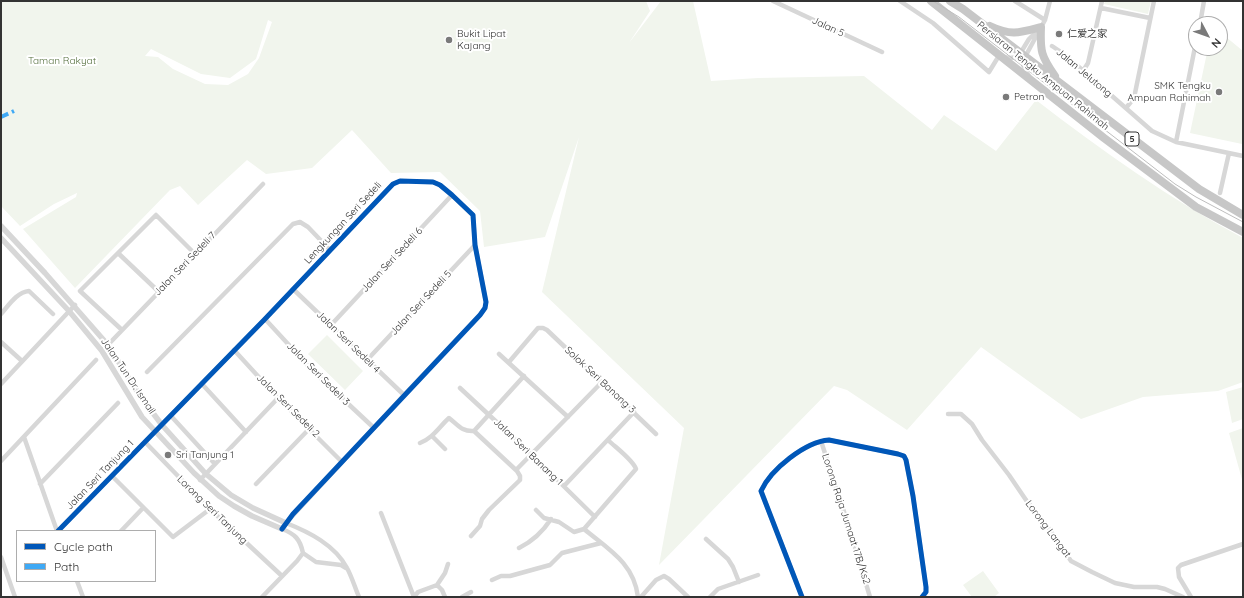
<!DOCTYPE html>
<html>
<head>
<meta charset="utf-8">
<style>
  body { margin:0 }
  #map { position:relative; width:1244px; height:598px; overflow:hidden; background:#fff; font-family:Quicksand,sans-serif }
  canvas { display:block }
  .frame { position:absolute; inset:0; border:2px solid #333; pointer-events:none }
  .legend { position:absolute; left:16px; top:530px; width:140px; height:52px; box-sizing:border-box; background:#fff; border:1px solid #adadad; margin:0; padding:5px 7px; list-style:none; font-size:12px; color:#333 }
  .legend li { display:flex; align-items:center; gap:8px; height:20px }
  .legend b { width:20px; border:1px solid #adadad }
  .north { position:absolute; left:1188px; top:16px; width:40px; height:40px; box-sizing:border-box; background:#fff; border:1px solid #adadad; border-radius:50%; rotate:131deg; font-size:11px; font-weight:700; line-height:16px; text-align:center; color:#333 }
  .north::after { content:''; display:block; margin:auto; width:14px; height:18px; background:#7a7a7a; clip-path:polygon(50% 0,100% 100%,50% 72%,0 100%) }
</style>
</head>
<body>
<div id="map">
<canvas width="1244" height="598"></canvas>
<div class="frame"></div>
<ul class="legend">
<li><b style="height:5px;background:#0057b8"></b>Cycle path</li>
<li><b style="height:5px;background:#3fa9f5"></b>Path</li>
</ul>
<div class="north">N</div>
</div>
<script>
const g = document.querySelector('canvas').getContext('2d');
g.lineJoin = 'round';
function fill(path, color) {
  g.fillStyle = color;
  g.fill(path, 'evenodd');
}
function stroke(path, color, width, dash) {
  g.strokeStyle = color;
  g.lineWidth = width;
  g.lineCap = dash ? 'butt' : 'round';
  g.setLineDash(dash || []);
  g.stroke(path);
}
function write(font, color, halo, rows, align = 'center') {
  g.font = font + ' Quicksand,"Noto Sans SC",sans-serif';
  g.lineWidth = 4;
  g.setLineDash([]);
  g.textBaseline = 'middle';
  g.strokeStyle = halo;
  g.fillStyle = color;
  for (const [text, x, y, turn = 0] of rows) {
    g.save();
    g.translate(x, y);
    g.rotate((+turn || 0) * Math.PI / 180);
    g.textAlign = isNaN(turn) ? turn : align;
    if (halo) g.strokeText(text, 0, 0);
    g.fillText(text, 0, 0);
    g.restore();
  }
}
const green = new Path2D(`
  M1,1H646L650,11L629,43L661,1H693L711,81L758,78L864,76L932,130L944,115L996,151L1036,100C1102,151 1170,199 1243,238V382L1218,391L1143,397L1081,419L981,347L907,430L847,390L834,386L659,565L684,428L542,292L579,137L545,237L484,247L480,211L440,172L391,173L352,130L312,168L266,174L247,160L198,205L180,186L170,190L75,288L23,229L76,197L77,193L54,204L20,226L1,206ZM268,20L272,22L259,58L248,74L228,85L205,84L173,69L158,57L145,56L151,49L201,74L230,78L256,59Z
  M1105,1H1151L1148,14L1104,4Z
  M1220,32L1243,51L1242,144L1190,133L1208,48H1220Z
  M327,335L363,371L345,390L308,354Z
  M1243,387V419L1232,423L1226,392Z
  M1243,428V483L1229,433Z
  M983,571L999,593L994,597H972L963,585Z`);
const minor = new Path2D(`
  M773,1L882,52
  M900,1L933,23L989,72L1000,54
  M1015,1L1045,20
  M1101,8L1150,18
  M1200,24L1204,1
  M1052,46L1064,54L1152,131L1176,142L1243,156
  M1004,57L1010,58L1018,57L1029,39L1037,31
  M1083,71L1088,63L1102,1
  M1029,76L1023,65L1025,57L1045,20L1050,1
  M1126,108L1134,98L1154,1
  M1176,142L1196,42
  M1220,193L1229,153
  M118,253L159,292
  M293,289L404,395
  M1,314C9,305 17,292 29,291L53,314
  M265,319L312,370L374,428
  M331,325L452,195
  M122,330L80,291L156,215L195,254
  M1,342L22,361
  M234,350L278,398L342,462
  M102,351L263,184
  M499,354L568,417
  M367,360L475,245
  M509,362L538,328H543L547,330L656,434
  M147,372L293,224L300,222L308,227L330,250
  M1,384L75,305
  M202,384L246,432
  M460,388L531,454L595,517
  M948,414H961L972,424L982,440L1009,475L1026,500L1045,523L1071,561L1092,572L1115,583L1134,587H1157L1165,589L1183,597
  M171,416L215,464
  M432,436L445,449
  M24,437L57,531
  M821,441L847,521L870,597
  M145,442L210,509L282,576
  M420,443C433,438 439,427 449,418C458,425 462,432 474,431L524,376
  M1,461L96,360
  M516,470L601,383
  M112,476L173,537L210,509
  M200,480L278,398
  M40,484L118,403
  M256,484L310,428
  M564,486L634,412
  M536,510L544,518L559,522L574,532L584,529L636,469C633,460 615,447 608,440
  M381,513L414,597L418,592L437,585L442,590L445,597
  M584,529C608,549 634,563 638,597
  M58,531L265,319L393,184L400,181L433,182L440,185L452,195L473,215L475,245L486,302L485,308L480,315L404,395L286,523C309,532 335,545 347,568C352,577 355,588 359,597
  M121,531L143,508
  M471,536L480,526L482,519L489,510L520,480V476L517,471L474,431
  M706,539L728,559L733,567L739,582
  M519,548C533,541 542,533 551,519
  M303,553L316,562L341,565L346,568
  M1,557L15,597
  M492,580L501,576H510L539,568L550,565L562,553L601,543
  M77,581L83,597
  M437,585L445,573L448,564
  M262,597L297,561L303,553C300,539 295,534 282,529
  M462,597L471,592
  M641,597L656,580L664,576L669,579L688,597
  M710,597L718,589L758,575
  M802,597L761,491C771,469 805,442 829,440L898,454L904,456L906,460L913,496L926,587V592L922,597
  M1191,597L1179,577L1178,568L1181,565L1243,544`);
const tertiary = new Path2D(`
  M1,226L45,273L108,345L140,396L162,425L206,474L231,495L253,508L286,523L282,529L252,516L234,506L219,496L194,473L142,417L102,351L69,311L1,238`);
const trunk = new Path2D(`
  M931,1L1104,138L1196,207L1243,232
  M950,1L963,9L1199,189L1243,215
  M990,26C1011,36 1019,33 1041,27C1040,51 1041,56 1055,76`);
const tram = new Path2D(`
  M933,1L959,17L1175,184L1196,197L1243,222`);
const quiet = new Path2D(`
  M1,117L14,111`);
const cycleway = new Path2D(`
  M58,531L265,319L393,184L400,181L433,182L440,185L452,195L473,215L475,245L486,302L485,308L480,315L293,514L282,529
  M802,597L761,491C771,469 805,442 829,440L898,454L904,456L906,460L913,496L926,587V592L922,597`);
const markers = [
  [1059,34,4,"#7a7a7a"],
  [449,40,4,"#7a7a7a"],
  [1219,92,4,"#7a7a7a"],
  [1006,97,4,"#7a7a7a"],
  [168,455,4,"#7a7a7a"]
];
const shields = [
  [1132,139,14]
];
const shieldNames = [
  ["5",1132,139]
];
const streetNames = [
  ["Jalan 5",828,27,25],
  ["Jalan Jelutong",1084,73,40],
  ["Persiaran Tengku Ampuan Rahimah",1043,76,39],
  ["Lengkungan Seri Sedeli",343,223,-47],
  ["Jalan Seri Sedeli 6",392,260,-47],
  ["Jalan Seri Sedeli 7",185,264,-46],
  ["Jalan Seri Sedeli 5",421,303,-47],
  ["Jalan Seri Sedeli 4",348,342,44],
  ["Jalan Seri Sedeli 3",318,374,45],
  ["Jalan Tun Dr. Ismail",128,376,56],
  ["Solok Seri Banang 3",600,380,43],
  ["Jalan Seri Sedeli 2",288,406,45],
  ["Jalan Seri Banang 1",528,452,44],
  ["Jalan Seri Tanjung 1",100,475,-46],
  ["Lorong Seri Tanjung",212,510,44],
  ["Lorong Raja Jumaat 17B/Ks2",846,519,72],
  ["Lorong Langat",1048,529,53]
];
const poiNames = [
  ["Bukit Lipat",457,34],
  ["Kajang",457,46],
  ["仁爱之家",1067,34],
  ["SMK Tengku",1211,86,"right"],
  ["Ampuan Rahimah",1211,98,"right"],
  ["Petron",1014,97],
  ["Sri Tanjung 1",176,455]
];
const parkNames = [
  ["Taman Rakyat",62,61]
];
fill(green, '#f1f5ed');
stroke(minor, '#d7d7d7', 4.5);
stroke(tertiary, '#d7d7d7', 5.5);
stroke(trunk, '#c7c7c7', 8);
stroke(tram, '#bebebe', 1);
stroke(quiet, '#3fa9f5', 4, [8, 4]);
stroke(cycleway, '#0057b8', 5);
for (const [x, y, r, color] of markers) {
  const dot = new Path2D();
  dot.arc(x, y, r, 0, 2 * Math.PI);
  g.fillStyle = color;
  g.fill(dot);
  stroke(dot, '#fff', 1.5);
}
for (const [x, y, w] of shields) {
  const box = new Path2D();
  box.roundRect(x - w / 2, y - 7, w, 14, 3);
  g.fillStyle = '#fff';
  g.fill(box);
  stroke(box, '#333', 1);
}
write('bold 9px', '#333', null, shieldNames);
write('10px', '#333', '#fff', streetNames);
write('10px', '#333', '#fff', poiNames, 'left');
write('10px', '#56703f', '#fff', parkNames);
</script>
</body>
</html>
